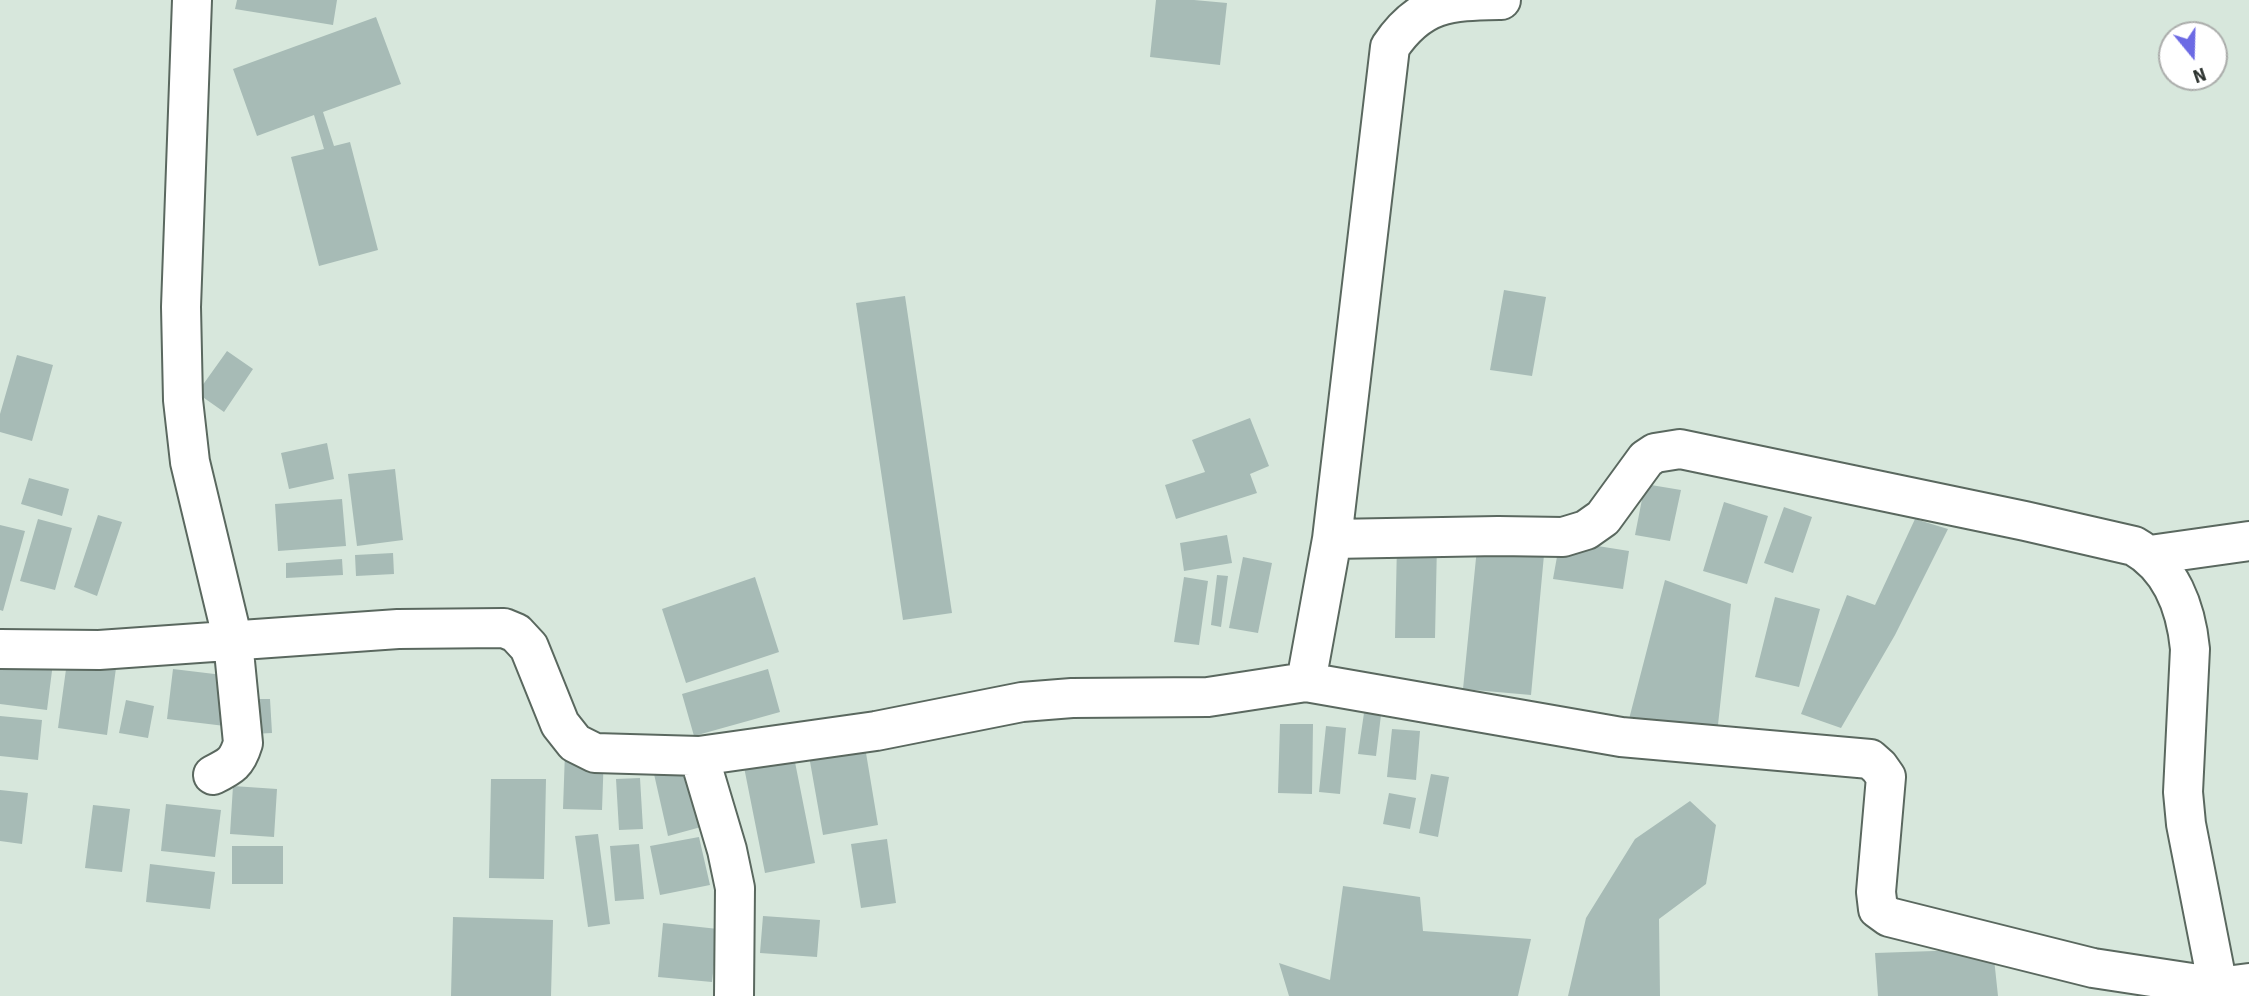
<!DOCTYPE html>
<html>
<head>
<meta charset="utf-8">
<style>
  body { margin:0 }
  #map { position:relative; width:2249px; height:996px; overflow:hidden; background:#d7e7dc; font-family:"Source Sans 3",sans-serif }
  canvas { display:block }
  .north { position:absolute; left:2158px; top:21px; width:70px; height:70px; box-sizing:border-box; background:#fff; border:2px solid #abadab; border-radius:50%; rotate:161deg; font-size:19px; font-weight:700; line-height:28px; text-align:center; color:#2c322e }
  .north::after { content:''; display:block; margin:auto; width:24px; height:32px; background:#6c6ae4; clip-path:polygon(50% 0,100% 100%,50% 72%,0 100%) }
</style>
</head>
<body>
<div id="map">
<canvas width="2249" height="996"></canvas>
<div class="north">N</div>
</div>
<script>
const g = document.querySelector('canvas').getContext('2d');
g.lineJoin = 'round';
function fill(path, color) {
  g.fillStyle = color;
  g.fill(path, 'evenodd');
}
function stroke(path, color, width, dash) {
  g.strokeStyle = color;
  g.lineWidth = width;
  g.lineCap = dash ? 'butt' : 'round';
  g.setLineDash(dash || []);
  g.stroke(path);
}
const building = new Path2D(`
  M237,0H337L333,25L235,9Z
  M1156,0H1194L1227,3L1220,65L1150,57Z
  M376,17L401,84L323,112L334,146L350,142L378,250L319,266L291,157L324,149L314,115L257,136L233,69Z
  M1504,290L1546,297L1532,376L1490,370Z
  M905,296L952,613L903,620L856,303Z
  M227,351L253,369L224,412L197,393Z
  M17,355L53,365L32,441L0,432V414Z
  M1250,418L1269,466L1250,474L1257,493L1176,519L1165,485L1205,472L1192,440Z
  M327,443L334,479L289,489L281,453Z
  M395,469L403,540L357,546L348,474Z
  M29,478L69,489L62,516L21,504Z
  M1645,484L1681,490L1670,541L1635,535Z
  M342,499L346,546L278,551L275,504Z
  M1724,502L1768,516L1747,584L1703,571Z
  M1784,507L1812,517L1793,573L1764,563Z
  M98,515L122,522L97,596L74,587Z
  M38,519L72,528L55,590L20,581Z
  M1915,519L1948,529L1895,635L1841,728L1801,714L1847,595L1875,605Z
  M0,525L25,531L3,611L0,610Z
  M1227,535L1232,563L1184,571L1180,543Z
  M1478,538L1545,544L1531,695L1463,689Z
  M1560,540L1629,551L1623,589L1553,579Z
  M1397,543H1437L1435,638H1395Z
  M393,553L394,574L356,576L355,555Z
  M1243,557L1272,563L1258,633L1229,628Z
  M342,559L343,575L286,578V563Z
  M1217,575L1228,576L1221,627L1211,625Z
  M755,577L779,652L686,683L662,609Z
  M1184,577L1208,581L1199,645L1174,642Z
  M1665,580L1731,604L1717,734L1628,723Z
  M1775,597L1820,609L1799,687L1755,677Z
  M0,656L53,663L47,710L0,704Z
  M67,662L116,668L107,735L58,728Z
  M173,669L231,676L225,726L167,719Z
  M768,669L780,712L694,736L682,694Z
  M251,699H270L272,733L252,734Z
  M126,700L154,706L148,738L119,733Z
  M1364,713L1381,715L1376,756L1358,754Z
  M0,716L42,720L38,760L0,756Z
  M1280,724H1313L1312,794L1278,793Z
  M1326,726L1346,728L1340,794L1319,792Z
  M1392,729L1420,731L1416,780L1387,777Z
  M865,747L878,825L823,835L809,756Z
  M565,752L604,753L602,810L563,809Z
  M793,752L815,863L765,873L743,762Z
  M697,764L712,824L668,836L654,774Z
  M1431,774L1449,777L1438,837L1419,833Z
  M640,778L643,829L619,830L616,779Z
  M491,779H546L544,879L489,878Z
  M233,786L277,789L274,837L230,834Z
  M0,790L28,793L22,844L0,841Z
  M1389,793L1416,798L1410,829L1383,824Z
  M1690,801L1716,825L1706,884L1659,919L1660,996H1568L1586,918L1635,839Z
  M166,804L221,810L215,857L161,851Z
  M93,805L130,809L122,872L85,868Z
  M598,834L610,924L588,927L575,836Z
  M699,837L710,885L660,895L650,846Z
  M887,839L896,903L861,908L851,844Z
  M639,844L644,899L615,901L610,846Z
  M232,846H283V884H232Z
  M150,864L215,872L210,909L146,902Z
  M1343,886L1420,897L1423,931L1531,939L1518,996H1289L1279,963L1330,980Z
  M763,916L820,920L817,957L760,953Z
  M453,917L553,920L551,996H451Z
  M663,923L718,929L712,982L658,977Z
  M1993,949L1998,996H1878L1875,953Z`);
const street = new Path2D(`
  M192,0L181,307L183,400L190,462L233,641L243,743C237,763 231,766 213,775
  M1332,539L1498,536L1563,537L1586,530L1603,518L1646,459L1655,453L1680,449L2025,521L2134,546C2171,567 2186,608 2190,649L2183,792L2186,824L2218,987
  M2150,555L2249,541
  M0,649L99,650L398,629L504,628L516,633L529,647L560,724L575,743L595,753L699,756L876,731L1022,702L1072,698L1208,697L1306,682L1332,539L1390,47C1421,1 1450,1 1501,0
  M1306,682L1621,737L1870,759L1879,767L1886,777L1876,892L1878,909L1889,917L2093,968L2218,987L2249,983
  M699,756L727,850L735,888L734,996`);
fill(building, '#a7bbb6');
stroke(street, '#5a685f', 42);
stroke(street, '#fff', 38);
</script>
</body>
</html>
